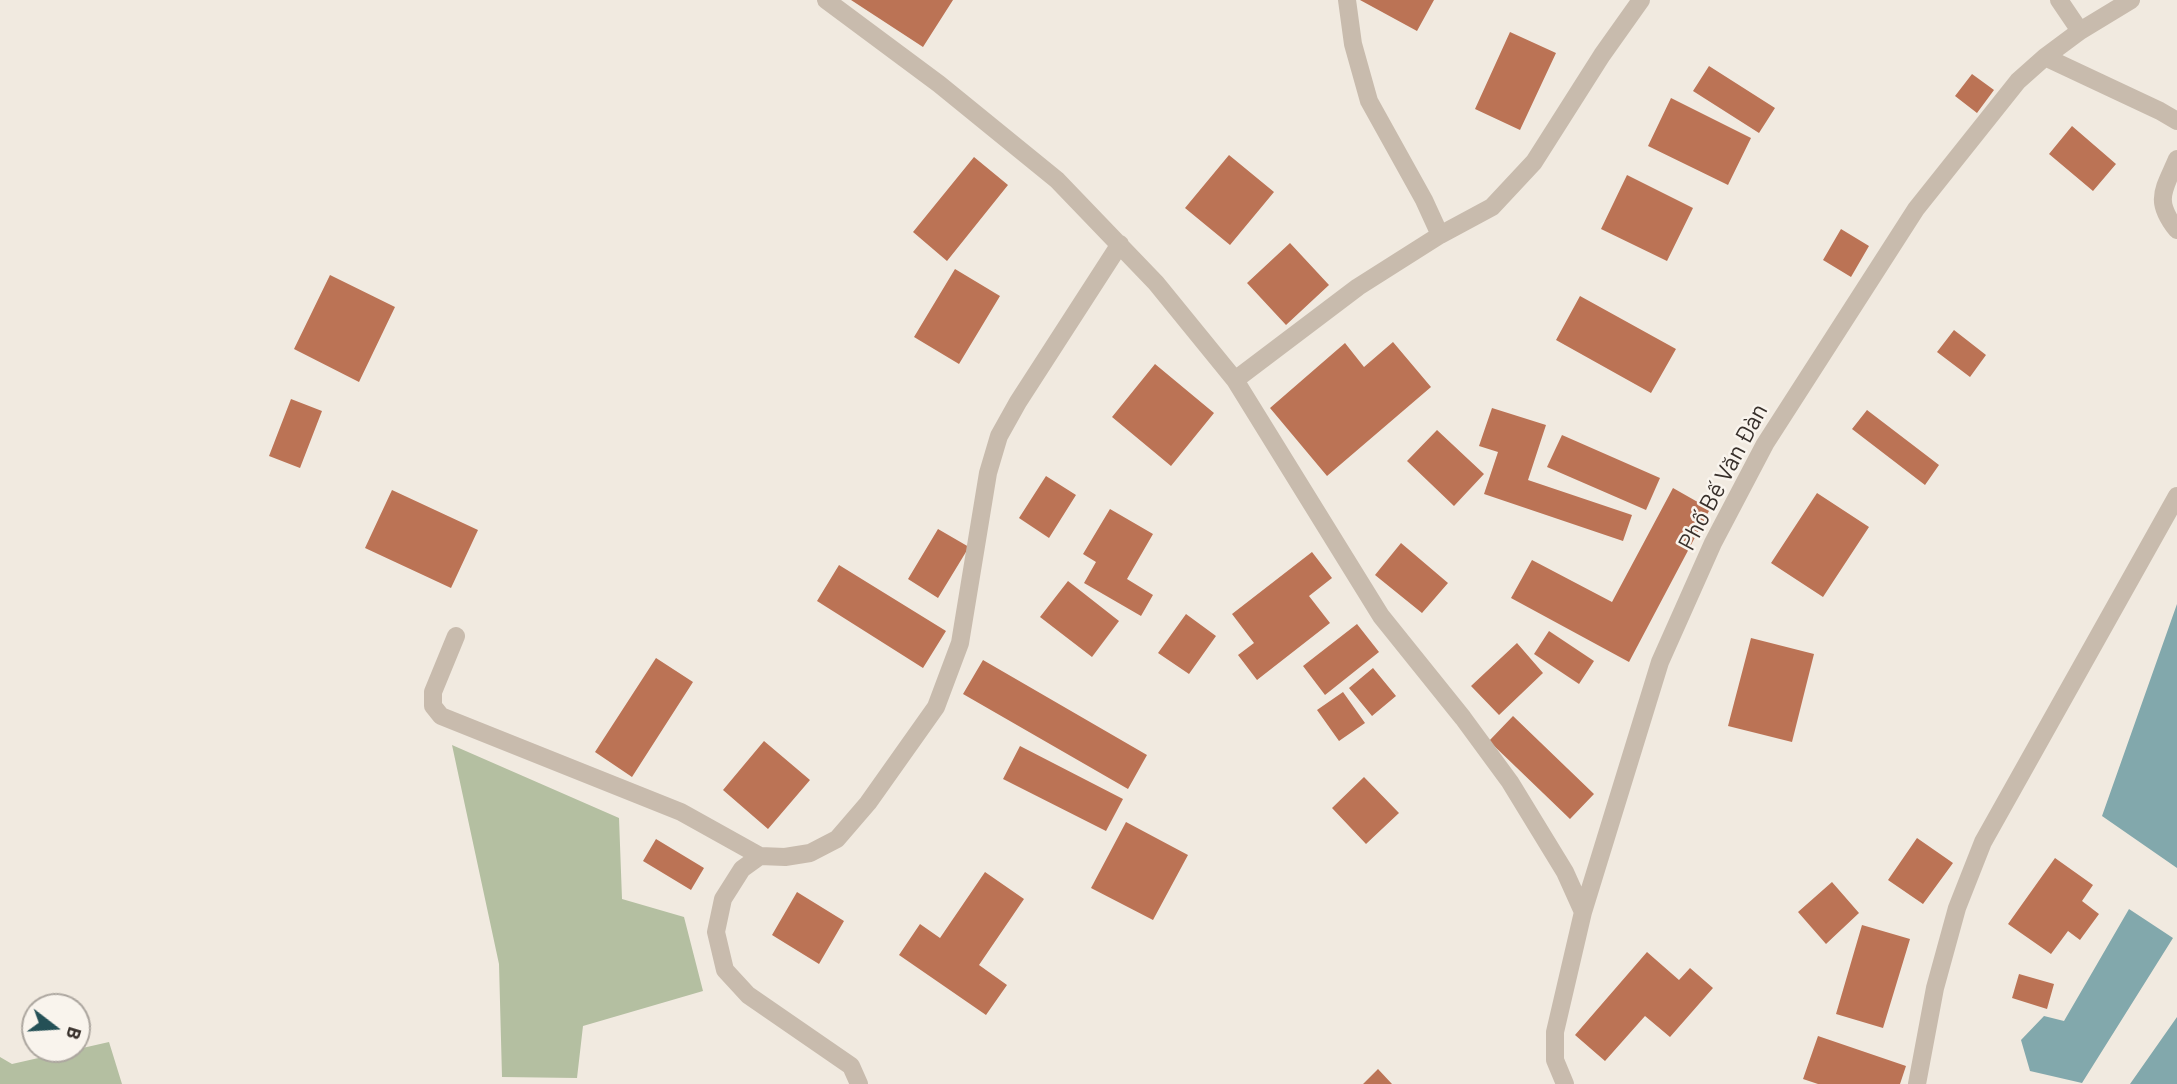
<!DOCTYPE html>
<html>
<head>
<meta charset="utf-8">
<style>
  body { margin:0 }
  #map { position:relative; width:2177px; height:1084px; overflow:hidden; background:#f1eae0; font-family:Barlow,sans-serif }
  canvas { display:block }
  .north { position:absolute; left:21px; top:993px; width:70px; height:70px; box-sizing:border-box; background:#f9f4ed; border:2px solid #aca69f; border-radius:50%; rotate:107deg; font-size:19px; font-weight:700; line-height:28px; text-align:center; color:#38302b }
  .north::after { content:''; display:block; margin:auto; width:24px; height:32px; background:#245056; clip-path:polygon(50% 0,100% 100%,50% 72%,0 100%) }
</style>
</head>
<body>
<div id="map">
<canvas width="2177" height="1084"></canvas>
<div class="north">B</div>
</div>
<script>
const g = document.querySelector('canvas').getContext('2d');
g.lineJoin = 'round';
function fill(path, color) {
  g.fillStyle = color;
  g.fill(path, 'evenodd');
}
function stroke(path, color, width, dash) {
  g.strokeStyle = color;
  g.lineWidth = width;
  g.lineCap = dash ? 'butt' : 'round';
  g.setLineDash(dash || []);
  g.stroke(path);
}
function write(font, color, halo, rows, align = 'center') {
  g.font = font + ' Barlow,sans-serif';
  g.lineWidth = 5;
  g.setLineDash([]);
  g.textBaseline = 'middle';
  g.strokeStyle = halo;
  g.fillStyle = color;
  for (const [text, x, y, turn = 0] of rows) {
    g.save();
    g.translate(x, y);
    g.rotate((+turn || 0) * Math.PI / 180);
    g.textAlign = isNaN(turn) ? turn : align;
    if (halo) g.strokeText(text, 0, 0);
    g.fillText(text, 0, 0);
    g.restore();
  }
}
const green = new Path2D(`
  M452,745L619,818L622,899L684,917L703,991L583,1026L577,1078L502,1077L499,964Z
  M109,1042L122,1084H0V1057L12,1064Z`);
const water = new Path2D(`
  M2177,604V868L2102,816Z
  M2129,909L2173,938L2082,1083L2030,1071L2021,1040L2044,1016L2064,1021Z
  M2177,1017V1084H2130Z`);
const building = new Path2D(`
  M851,0H953L923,47Z
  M1360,0H1434L1417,31Z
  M1510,32L1556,53L1520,130L1475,109Z
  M1709,66L1775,108L1759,133L1693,91Z
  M1972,74L1994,90L1977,113L1955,96Z
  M1671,98L1751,138L1728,185L1648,146Z
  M2072,126L2116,164L2093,191L2049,154Z
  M1229,155L1274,192L1230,245L1185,208Z
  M974,157L1008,185L947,261L913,232Z
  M1627,175L1693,208L1667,261L1601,229Z
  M1841,229L1869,246L1851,277L1823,260Z
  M1290,243L1329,285L1286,325L1247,283Z
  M955,269L1000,296L959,364L914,337Z
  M330,275L395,307L359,382L294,349Z
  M1580,296L1676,349L1651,393L1556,340Z
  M1954,330L1986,355L1970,377L1937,352Z
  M1393,342L1431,387L1327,476L1270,408L1345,343L1364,367Z
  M1155,364L1214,413L1171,466L1112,417Z
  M291,399L322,411L300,468L269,456Z
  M1492,408L1546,425L1528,480L1632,515L1623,541L1484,494L1498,452L1479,446Z
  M1867,410L1939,465L1925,485L1852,429Z
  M1437,430L1484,474L1454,506L1407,461Z
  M1562,435L1660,478L1646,510L1547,467Z
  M1046,476L1076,495L1049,538L1019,518Z
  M1673,488L1710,509L1629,662L1511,598L1532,560L1612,602Z
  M392,490L478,530L451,588L365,548Z
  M1817,493L1869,527L1823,597L1771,563Z
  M1110,509L1153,534L1127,579L1153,595L1141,616L1084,583L1096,562L1083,554Z
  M938,529L969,547L938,598L908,579Z
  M1401,543L1448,583L1422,613L1375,575Z
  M1312,552L1332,578L1309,596L1330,623L1257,680L1238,655L1254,643L1232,614Z
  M839,565L946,631L923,668L817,601Z
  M1068,581L1119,621L1092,657L1040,617Z
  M1186,614L1216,636L1189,674L1158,653Z
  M1357,624L1379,652L1325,695L1303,666Z
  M1549,631L1594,661L1579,684L1534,654Z
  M1751,638L1814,654L1792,742L1728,726Z
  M1517,643L1543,673L1499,715L1471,686Z
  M656,658L693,682L632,777L595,752Z
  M983,660L1147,755L1128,789L963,694Z
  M1373,668L1396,696L1372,716L1349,688Z
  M1343,692L1365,723L1339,741L1317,710Z
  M1513,716L1594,794L1570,819L1489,741Z
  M764,741L810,780L768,829L723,790Z
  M1020,746L1123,799L1106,831L1003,779Z
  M1364,777L1399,813L1366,844L1332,808Z
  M1126,822L1188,855L1153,920L1091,888Z
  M1917,838L1953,863L1923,904L1888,880Z
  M656,839L704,868L691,890L643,861Z
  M2055,858L2093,885L2082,901L2099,914L2080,940L2068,931L2051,954L2008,924Z
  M985,872L1024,899L979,965L1007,985L986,1015L899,955L920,924L940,938Z
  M1832,882L1859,913L1826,944L1798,912Z
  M797,892L844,921L819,964L772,935Z
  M1862,925L1910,939L1883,1028L1836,1014Z
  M1647,952L1679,980L1690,968L1713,988L1670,1037L1645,1016L1605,1061L1575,1035Z
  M2019,974L2054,984L2047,1009L2012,998Z
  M1818,1036L1906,1066L1900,1084H1818L1803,1079Z
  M1378,1069L1392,1084H1363Z`);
const minor = new Path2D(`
  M826,0L939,84L1057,180L1156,283L1235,380L1381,616L1463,718L1510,782L1565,872L1583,912
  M2059,0L2080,31
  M2045,57L2160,111L2177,121
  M2177,159C2164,190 2153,200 2177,230
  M1440,235L1492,207L1534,162L1602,55L1641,0
  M1235,380L1358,287L1440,235L1424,200L1369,101L1353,44L1347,0
  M456,636L433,692V706L441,716L681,812L760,856
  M859,1084L851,1066L748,995L725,970L716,932L723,899L742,869L760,856L785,857L810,853L837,839L868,803L936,707L960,643L988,473L999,436L1018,402L1120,244
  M1565,1084L1555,1060V1032L1583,912L1660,662L1713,543L1765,444L1916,209L2018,81L2045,57L2080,31L2131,0
  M1917,1084L1935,988L1957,908L1983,842L2177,496`);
const streetNames = [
  ["Phố Bế Văn Đàn",1723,477,-62]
];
fill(green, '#b4bfa1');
fill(water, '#82a8ac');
fill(building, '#bb7355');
stroke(minor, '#c8bbad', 18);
write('24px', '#38302b', '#f9f4ed', streetNames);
</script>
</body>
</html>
